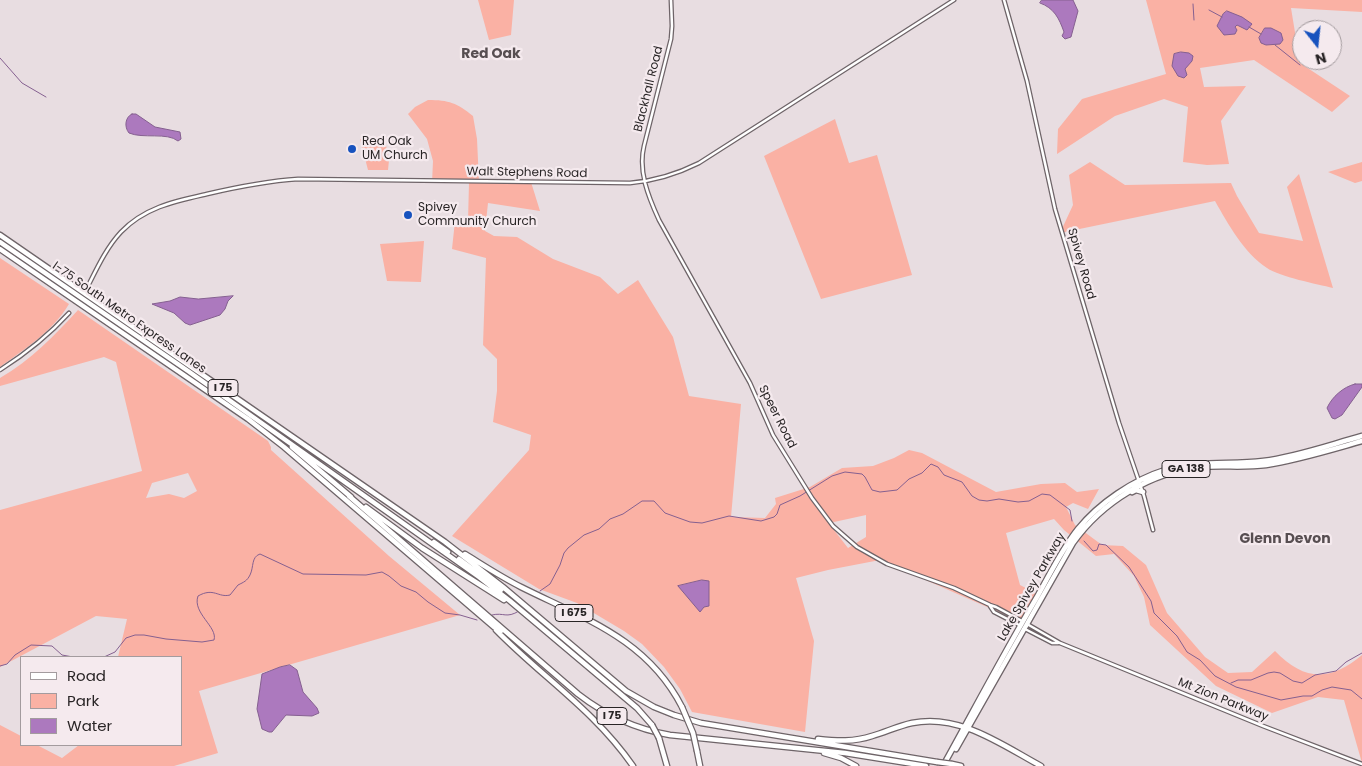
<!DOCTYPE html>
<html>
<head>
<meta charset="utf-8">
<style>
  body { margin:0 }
  #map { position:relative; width:1362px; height:766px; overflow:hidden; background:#e8dde1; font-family:Poppins,sans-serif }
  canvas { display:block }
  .legend { position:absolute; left:20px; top:656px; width:162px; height:90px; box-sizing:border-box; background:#f5eaee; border:1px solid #a39b9e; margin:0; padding:6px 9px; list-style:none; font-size:15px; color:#292526 }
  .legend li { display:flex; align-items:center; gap:10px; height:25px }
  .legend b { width:25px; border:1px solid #a39b9e }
  .north { position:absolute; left:1292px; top:20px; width:50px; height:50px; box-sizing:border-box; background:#f5eaee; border:1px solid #a39b9e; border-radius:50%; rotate:164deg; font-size:14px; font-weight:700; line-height:20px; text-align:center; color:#292526 }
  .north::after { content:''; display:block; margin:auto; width:18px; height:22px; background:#1752be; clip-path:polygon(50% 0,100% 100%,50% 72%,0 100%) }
</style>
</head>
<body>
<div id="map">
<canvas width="1362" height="766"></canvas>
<ul class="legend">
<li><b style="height:6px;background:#fff"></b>Road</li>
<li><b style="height:14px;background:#fab1a4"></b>Park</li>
<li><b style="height:14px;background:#ac79be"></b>Water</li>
</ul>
<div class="north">N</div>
</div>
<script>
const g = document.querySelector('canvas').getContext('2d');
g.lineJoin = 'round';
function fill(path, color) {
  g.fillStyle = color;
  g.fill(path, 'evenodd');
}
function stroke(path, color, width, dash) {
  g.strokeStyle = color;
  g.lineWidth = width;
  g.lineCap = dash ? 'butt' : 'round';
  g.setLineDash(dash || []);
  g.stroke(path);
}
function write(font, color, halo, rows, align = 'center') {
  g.font = font + ' Poppins,sans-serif';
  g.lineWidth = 4.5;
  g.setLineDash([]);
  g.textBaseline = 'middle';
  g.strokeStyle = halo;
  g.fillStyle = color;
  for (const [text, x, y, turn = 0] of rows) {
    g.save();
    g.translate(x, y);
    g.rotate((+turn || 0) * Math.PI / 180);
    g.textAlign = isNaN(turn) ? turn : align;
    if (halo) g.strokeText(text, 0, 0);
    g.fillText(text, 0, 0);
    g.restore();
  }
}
const green = new Path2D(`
  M478,0H514L511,35L489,40Z
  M1146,0H1362V12L1291,8L1300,63L1350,96L1332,112L1254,60L1200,68L1204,87L1246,86L1221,121L1229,164L1207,165L1183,162L1188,107L1164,99L1115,116L1057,154L1058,129L1082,99L1166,74Z
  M428,100C449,100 457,103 473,116L477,139L479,182H531L540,211L488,203L485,231L494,236L517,237L553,259L600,277L618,294L638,280L673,337L689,396L741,404L731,517L765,518L776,504L775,498L810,487L842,468L873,466L894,458L909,450L922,453L996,492L1041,484L1065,483L1077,492L1099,489L1088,509L1073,503L1066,507L1075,525L1102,545L1123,546L1146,565L1167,613L1205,657L1228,673L1252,672L1275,651C1304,681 1330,682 1362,655V763L1344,700L1318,697L1272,713L1216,686L1150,625L1144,597L1134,576L1114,554L1096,556L1064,530L1054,519L1006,533L1020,585L1041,596L1026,624L880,560L828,570L796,578L814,641L805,732L692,712L680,689L664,667L642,644L624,631L577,603L539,589L452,536L529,450L531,435L493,422L497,391V359L483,345L486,258L452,249L455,221H468L469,183H432L433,161L427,139L408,114L415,107ZM823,510L830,521L834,522L866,515V537L848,548L820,512Z
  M835,119L849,163L877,155L912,275L821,299L764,156Z
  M384,136L389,160L388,170H368L360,139Z
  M1090,162L1125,185L1231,183L1237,196L1259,233L1303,241L1287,187L1299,174L1333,288C1317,284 1280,277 1267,268C1244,253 1228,224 1215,201L1060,233L1073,205L1069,175Z
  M1362,162V181L1355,183L1328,172Z
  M424,241L421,282L387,281L380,244Z
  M0,258L69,304C53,331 25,349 0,367Z
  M78,310L268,441L271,447V450L389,556L460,615L199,691L218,753L174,766H0V725L21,736V745H37L62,758L79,745H181V657H118L127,619L96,616L0,667V510L142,471L116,362L104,357L0,386V378C31,360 54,336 78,310ZM188,473L197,491L184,498L169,494L146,498L152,483Z`);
const water = new Path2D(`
  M1042,0H1073L1078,11L1071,37L1065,39L1062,36L1064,32C1059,18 1054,8 1040,3Z
  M1227,11L1242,17L1252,24L1247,30L1237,25L1235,27L1237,30L1235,34L1224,35L1217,26L1223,14Z
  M1265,28H1271L1281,33L1283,40L1280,44L1266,45L1261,43L1259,38Z
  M1181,52L1189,53L1193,56L1192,61L1185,69L1187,75L1184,78L1178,76L1172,66L1174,54Z
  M132,114H136L155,127L180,132L181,139L178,141C167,132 143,139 129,133C124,127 125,117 132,114Z
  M233,296L228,301L225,309L220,315L190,325L185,323L174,313L152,304L170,301L180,297L198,299Z
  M1355,384H1362V387L1342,415L1335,419L1332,418L1327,408C1332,397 1343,387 1355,384Z
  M702,580L709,581V606L704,607L700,612L678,586Z
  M290,665L297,670L303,692L317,708L319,713L312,716L286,715L272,732H269L262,729L257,709L262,674L280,667Z`);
const stream = new Path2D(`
  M1193,4L1194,20
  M1209,10L1222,17
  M1249,27L1261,34
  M1275,45L1300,65
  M0,58L22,83L46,97
  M1084,541L1093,551L1097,550L1099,544L1106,545L1129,567L1151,601L1154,613L1177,636L1187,652L1200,660L1215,676L1236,687L1281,700L1303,696H1312L1322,690L1332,687L1351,690L1362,699
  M540,591L550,584L560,565L564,553L568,548L584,535L599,529L610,519L623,514L642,501H654L665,513L690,522L702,523L729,516L761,521L774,517L777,514L780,505L800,496L832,476L845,472L862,474L865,477L872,490L880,492L897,490L909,479L922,473L931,464L938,467L944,475L962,482L972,496L979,500L987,501L999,499L1018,502L1029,501L1042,494L1050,495L1070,510L1072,521
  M492,615C504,612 506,619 519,611
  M104,657L115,652L126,638L135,635H144L166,639L202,642L214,640C218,627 192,613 198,596C214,587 218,598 230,595C233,592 235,588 238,585C244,582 247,581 250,575C254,567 251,557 260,554L303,574L366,575L382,572L389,576L401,586L416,592L428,602L445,613L460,615L477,620
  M0,666L7,664L15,655L31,645L52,646L62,655L73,657
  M1231,683L1238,680H1251L1268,673L1274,672L1280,673L1293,681L1302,683L1315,675L1336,671L1346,662L1362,653`);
const minor = new Path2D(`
  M671,0L672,26L671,39L644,146C638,171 648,196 659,220L750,383L773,435L812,498L833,526L857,547L887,564L954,588L990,605L996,607L1022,621
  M1004,0L1027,81L1055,209L1119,423L1144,496L1153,530
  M89,284C98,266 107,247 121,232C145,207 176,201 207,194C237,187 267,181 298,179L630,183C654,181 677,174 699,163L954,0
  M0,370C25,354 49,335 69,313
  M990,606L994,612L1021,626
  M1027,624L1060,643L1263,726L1362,764
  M1025,629L1052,643H1058`);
const highway = new Path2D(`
  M0,235L445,542L503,587L626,691L654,707L674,715L701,723L937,762
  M0,242L188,371L479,577L510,601L637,708L652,725
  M0,249L248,419L284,447L494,627L501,631
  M292,447L351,497
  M1132,492L1136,490L1143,492
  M349,496L578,694C605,715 635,729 670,735L845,753L926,766
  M366,507L422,548L504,600
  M434,542L448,552
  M465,554C483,565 501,577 521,587C585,619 647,639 682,707
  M459,559L501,590
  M496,630C542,677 594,710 633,766
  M659,738L667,766
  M818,739C837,741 854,742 872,736C886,732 898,726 912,723C959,713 1002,745 1041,766
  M956,749L1073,543C1102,502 1151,472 1201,467C1222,465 1244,468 1266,465C1298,460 1330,450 1362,441
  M697,751L700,766
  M824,753L841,758L856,766
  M952,764L961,766
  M943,766C974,710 1004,653 1037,597C1050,574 1062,549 1078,529C1099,503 1133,480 1165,470C1201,460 1228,465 1263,461C1296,457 1329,445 1362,436`);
const highwayBridge = new Path2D(`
  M682,707L693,733L697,751
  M652,725L659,738
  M937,762L952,764`);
const markers = [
  [352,149,5,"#1752be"],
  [408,215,5,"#1752be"]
];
const shields = [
  [223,388,30],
  [1186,469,48],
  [574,613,38],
  [612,716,30]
];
const shieldNames = [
  ["I 75",223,388],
  ["GA 138",1186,469],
  ["I 675",574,613],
  ["I 75",612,716]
];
const streetNames = [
  ["Blackhall Road",649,89,-76],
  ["Walt Stephens Road",527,173,1],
  ["Spivey Road",1081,264,74],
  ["I-75 South Metro Express Lanes",129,318,35],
  ["Speer Road",777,417,63],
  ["Lake Spivey Parkway",1032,587,-60],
  ["Mt Zion Parkway",1223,700,22]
];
const poiNames = [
  ["Red Oak",362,142],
  ["UM Church",362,156],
  ["Spivey",418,208],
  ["Community Church",418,222]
];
const neighbourhoodNames = [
  ["Red Oak",491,54],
  ["Glenn Devon",1285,539]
];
fill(green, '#fab1a4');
fill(water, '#ac79be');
stroke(water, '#856090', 1);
stroke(stream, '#856090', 1);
stroke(minor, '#6e6468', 5);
stroke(highway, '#6e6468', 7);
stroke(minor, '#fff', 2.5);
stroke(highway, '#fff', 4.5);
stroke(highwayBridge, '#6e6468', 7, []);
stroke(highwayBridge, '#fff', 4.5);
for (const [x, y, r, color] of markers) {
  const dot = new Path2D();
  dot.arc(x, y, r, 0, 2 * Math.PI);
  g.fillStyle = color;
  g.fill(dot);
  stroke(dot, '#f5eaee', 2);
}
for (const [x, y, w] of shields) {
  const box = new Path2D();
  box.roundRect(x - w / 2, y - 8.5, w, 17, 4);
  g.fillStyle = '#f5eaee';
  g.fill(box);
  stroke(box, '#292526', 1);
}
write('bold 11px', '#292526', null, shieldNames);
write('12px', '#292526', '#f5eaee', streetNames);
write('12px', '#292526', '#f5eaee', poiNames, 'left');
write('bold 14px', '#574e51', '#f5eaee', neighbourhoodNames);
</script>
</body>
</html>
